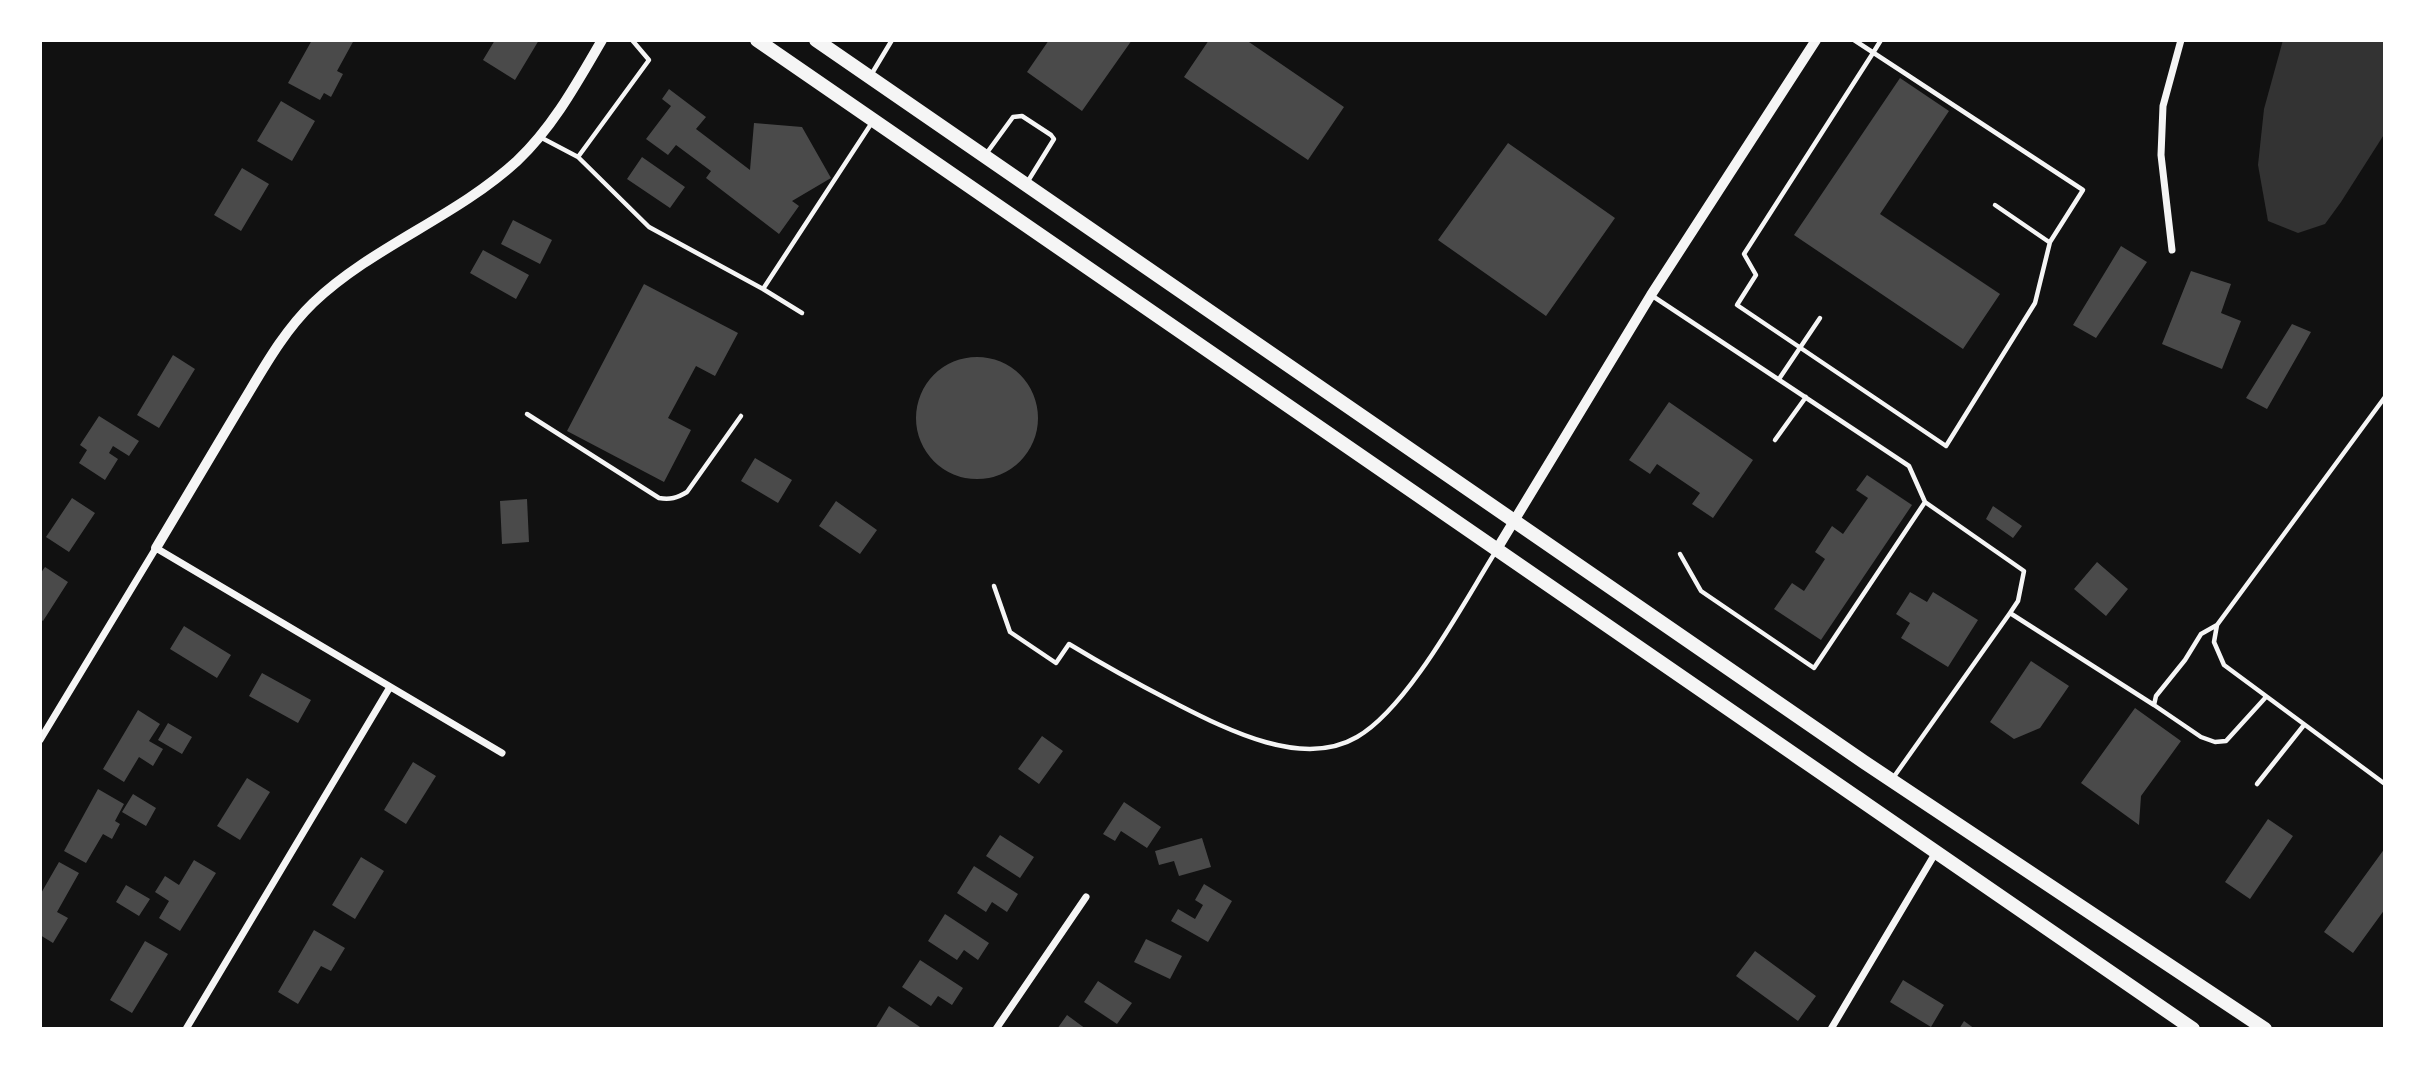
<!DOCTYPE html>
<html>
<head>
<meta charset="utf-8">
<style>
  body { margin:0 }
  #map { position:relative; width:2425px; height:1069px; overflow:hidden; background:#111; font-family:"Alegreya Sans",sans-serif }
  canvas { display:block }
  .frame { position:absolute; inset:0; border:42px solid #fff; pointer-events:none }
</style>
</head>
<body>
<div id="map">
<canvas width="2425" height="1069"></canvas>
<div class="frame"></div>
</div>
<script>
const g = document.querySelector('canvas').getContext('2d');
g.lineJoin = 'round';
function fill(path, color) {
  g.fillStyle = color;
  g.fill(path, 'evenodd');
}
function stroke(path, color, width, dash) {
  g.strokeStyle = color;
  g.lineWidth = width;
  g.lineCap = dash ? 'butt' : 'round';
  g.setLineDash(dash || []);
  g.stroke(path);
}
const water = new Path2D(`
  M2283,40H2385V133L2341,202L2325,224L2298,233L2268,221L2258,165L2264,109Z`);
const building = new Path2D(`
  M312,40H354L337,71L343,74L331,97L324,93L320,100L288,83Z
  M495,40H539L515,80L483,60Z
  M1049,40H1132L1082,111L1027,72Z
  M1209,40H1246L1344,107L1308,160L1184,77Z
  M1900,78L1949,111L1880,214L2000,294L1963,349L1794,235Z
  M669,89L706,117L696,129L750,170L754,123L802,127L831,178L792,201L799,206L779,234L706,178L711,171L676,145L668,155L646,139L671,106L662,99Z
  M281,101L315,121L292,161L257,141Z
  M1508,143L1615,218L1546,316L1438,240Z
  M642,157L685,187L670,208L627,179Z
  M242,168L269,184L241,231L214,215Z
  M513,220L552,240L540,264L501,244Z
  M2121,246L2147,262L2096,338L2073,325Z
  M483,250L529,275L516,299L470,273Z
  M2191,271L2231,284L2221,313L2241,321L2222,369L2162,344Z
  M644,284L738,333L715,376L696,366L668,418L691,430L664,482L567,431Z
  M2292,324L2311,332L2267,409L2246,398Z
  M173,355L195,369L159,428L137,415Z
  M916 418a61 61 0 1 1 122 0a61 61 0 1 1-122 0Z
  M1669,402L1753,460L1713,518L1692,504L1700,493L1657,464L1650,474L1629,460Z
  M99,416L139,441L129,456L113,446L109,453L118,459L105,480L79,463L87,450L80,445Z
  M755,458L792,480L778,503L741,481Z
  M1867,475L1912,505L1821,640L1774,609L1792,583L1804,591L1825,559L1815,552L1832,526L1843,534L1868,498L1856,490Z
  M72,498L95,513L69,552L46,537Z
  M527,499L529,542L502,544L500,501Z
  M836,501L877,530L860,554L819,526Z
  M1993,506L2022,526L2013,538L1986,519Z
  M2097,562L2128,589L2106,616L2074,589Z
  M45,567L68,582L43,621L40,619V574Z
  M1910,592L1927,602L1933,592L1978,620L1948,667L1901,638L1910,623L1896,614Z
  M184,626L231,655L217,678L170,649Z
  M2031,661L2069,686L2040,728L2014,739L1990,722Z
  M262,673L311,700L298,723L249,696Z
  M2135,708L2181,741L2141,796L2139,825L2081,783Z
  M138,710L160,724L149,741L163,749L153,766L139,757L124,782L103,769Z
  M168,723L192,737L182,754L158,740Z
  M1042,736L1063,751L1039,784L1018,769Z
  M413,762L436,776L406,824L384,810Z
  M247,778L270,792L240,840L217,826Z
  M98,789L124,804L115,821L120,824L112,839L103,834L86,863L64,851Z
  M133,794L156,808L146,826L122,812Z
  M1124,802L1161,827L1147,848L1121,831L1115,841L1103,834Z
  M2268,819L2293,836L2250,899L2225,882Z
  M1000,835L1034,857L1020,878L986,856Z
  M1202,838L1211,867L1179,876L1174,861L1159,865L1155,851Z
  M2385,848V909L2353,953L2324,932Z
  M361,857L384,871L355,919L332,905Z
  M194,860L216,873L180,931L159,918L169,901L155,892L165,876L179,885Z
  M59,862L79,873L57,912L68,918L53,943L40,935V895Z
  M974,866L1018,894L1007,912L992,902L986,912L957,893Z
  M1204,884L1232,901L1208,942L1171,921L1178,909L1195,919L1203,905L1195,900Z
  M126,885L150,899L139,916L116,902Z
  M945,914L989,943L978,960L964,950L957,960L928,941Z
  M314,930L345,948L331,971L321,966L298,1004L278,992Z
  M1146,939L1182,956L1170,979L1134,962Z
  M145,941L168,954L132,1013L110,1000Z
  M1755,951L1816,996L1798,1021L1736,976Z
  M920,960L963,988L952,1005L938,996L931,1006L902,987Z
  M1903,980L1944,1005L1931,1027L1890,1002Z
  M1098,981L1132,1003L1117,1024L1084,1002Z
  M889,1006L923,1029H875Z
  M1067,1015L1086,1029H1057Z
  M1964,1021L1975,1029H1959Z`);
const service = new Path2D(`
  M1854,40C1930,90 2006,140 2083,190L2050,242L2035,303L1946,446L1737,305L1756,275L1744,254L1873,53L1881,40
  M871,75L892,40
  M540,137L578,157L649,227L763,289L873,121
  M986,154L1013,117L1022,116L1051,135L1054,139L1028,181
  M578,157L649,60L632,40
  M1995,205L2049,242
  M763,289L802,313
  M1651,295L1909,466L1925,502L2024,571L2018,601L2010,613
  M1779,379L1820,318
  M2385,397L2217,625L2214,642L2224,665L2385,784
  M527,414L659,498C670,500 677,498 687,492L741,416
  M1775,440L1806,397
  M1680,554L1701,591L1814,668L1925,502
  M994,586L1010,632L1056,663L1069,644C1102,664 1136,683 1171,701C1222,727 1301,770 1357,737C1408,708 1464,602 1496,551
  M2217,625L2201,634L2185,660L2156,696L2154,705L2201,737L2215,742L2226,741L2266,697
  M1893,778L2010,613L2154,705
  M2257,784L2304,725`);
const minor = new Path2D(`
  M2172,250L2161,155L2163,106L2181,40
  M40,740L156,548L502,753
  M186,1029L390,687
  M996,1029L1086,897
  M1831,1029L1936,852`);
const tertiary = new Path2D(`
  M156,548C184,501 212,454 240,407C262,371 282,333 313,303C373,246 456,217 517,161C553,127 577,83 602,40
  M1497,549L1651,295L1816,40`);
const primary = new Path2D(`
  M757,40L2193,1029
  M816,40L1864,762L2265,1029`);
fill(water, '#333');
fill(building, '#4a4a4a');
stroke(service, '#f5f5f5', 4.5);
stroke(minor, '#f5f5f5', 7);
stroke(tertiary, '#f5f5f5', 10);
stroke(primary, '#f5f5f5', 14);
</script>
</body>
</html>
